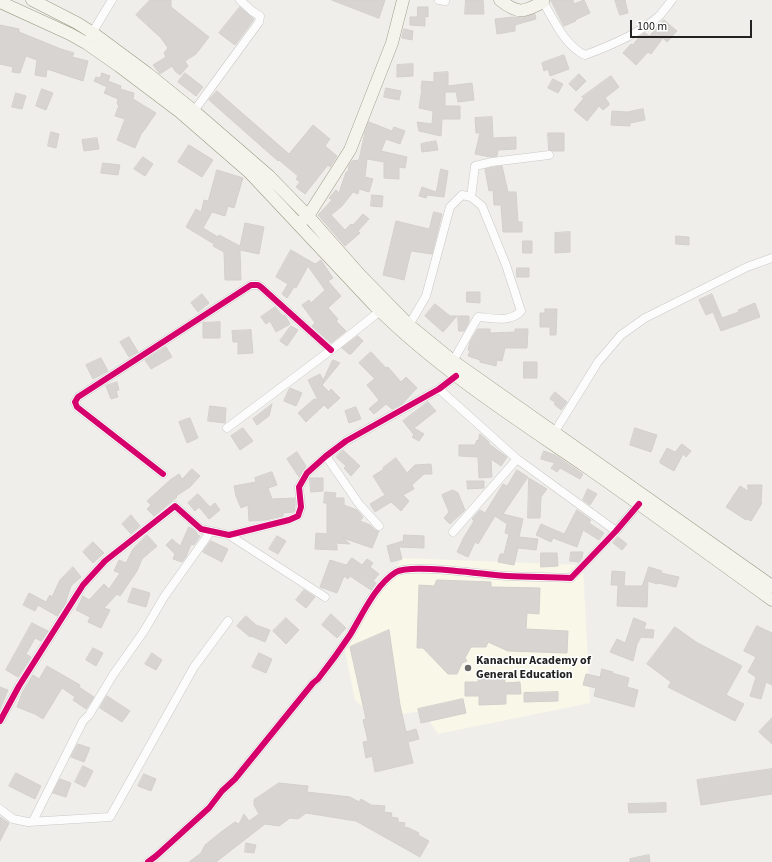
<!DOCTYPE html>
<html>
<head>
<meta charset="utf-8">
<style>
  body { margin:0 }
  #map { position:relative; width:772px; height:862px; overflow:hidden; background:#f0eeeb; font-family:"Source Sans 3",sans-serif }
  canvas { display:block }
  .scale { position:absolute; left:630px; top:20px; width:122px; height:18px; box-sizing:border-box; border:2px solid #222; border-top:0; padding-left:5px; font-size:12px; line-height:14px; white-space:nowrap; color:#222; -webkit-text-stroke:3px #fff; paint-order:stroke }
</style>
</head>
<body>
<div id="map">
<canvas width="772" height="862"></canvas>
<div class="scale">100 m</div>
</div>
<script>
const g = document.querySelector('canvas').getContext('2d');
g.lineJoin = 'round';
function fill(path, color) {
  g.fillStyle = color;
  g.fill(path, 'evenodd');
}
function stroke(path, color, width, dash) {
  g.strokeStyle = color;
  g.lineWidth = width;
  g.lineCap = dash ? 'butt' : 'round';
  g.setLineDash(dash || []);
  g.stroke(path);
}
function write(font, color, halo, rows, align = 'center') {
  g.font = font + ' "Source Sans 3",sans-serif';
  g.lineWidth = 3;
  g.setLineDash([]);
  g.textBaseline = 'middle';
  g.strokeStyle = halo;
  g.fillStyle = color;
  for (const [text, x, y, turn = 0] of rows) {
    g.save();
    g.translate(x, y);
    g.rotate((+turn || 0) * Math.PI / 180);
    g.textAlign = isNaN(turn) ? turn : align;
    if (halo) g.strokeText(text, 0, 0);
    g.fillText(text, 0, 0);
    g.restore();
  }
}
const education = new Path2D(`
  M403,558L583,565L590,703L438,734L423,711L375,718L355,700L342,637Z`);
const building = new Path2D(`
  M150,0H171V7L209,37L196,54L185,61L188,66L180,75L175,71L172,66L160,74L153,65L166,57L164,53L168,48L161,38L136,15Z
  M332,0H385L379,18Z
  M466,0H483L484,14H465Z
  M551,0H573L574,4L584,0L590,13L575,20L576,21L564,26Z
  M615,0H625L628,13L620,15Z
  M240,7L254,19L235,45L219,33Z
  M418,7H428V17L425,16V26L410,25V17H417Z
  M535,14L536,19L515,25V31L497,34L495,19L513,17L522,18Z
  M664,20L677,31L667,42L663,38L651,54L648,52L636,65L623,53L631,44L633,45L639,37L645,33L649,36Z
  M0,25L19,29V32L61,49L74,53L72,57L88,61L83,81L47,69L46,77L35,75L37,60L26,56L20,73L12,72L13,67L0,64Z
  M404,29L413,31L412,40L402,38Z
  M564,55L569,69L550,76L548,69L544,71L542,63Z
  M413,64V76L397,77V65Z
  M448,72V86L472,83L474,100L458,102L456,92H445V106H460V119H442L441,136L419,131L417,122L432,124L433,111L419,108L422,89H421L422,81L434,82V73Z
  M102,73L110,76L108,81L121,86L120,89L134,93L133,99L156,113L143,132H142L135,148L117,140L125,119L115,116L119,105L117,104L118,99L104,93L107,87L94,81L96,77L100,78Z
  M185,73L203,87L196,96L178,82Z
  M579,74L586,81L576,91L569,84Z
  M611,76L619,87L605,98L609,103V105L603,110L599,106L587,121L574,110L584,98L582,97Z
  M553,79L563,84L558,93L548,88Z
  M386,88L401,91L399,100L384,97Z
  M42,89L53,93L46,110L36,106Z
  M217,91L289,154L313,125L330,139L325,146L337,156L330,167L328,165L305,194L296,187L300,182L296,179L298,176L279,160L278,161L209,100Z
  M16,93L26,96L22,109L12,107Z
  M643,109L645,120L630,123V126L611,125L612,111L627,112Z
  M492,117L493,138L516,137V149L498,150L497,156L490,157L475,154L480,133H476L475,118Z
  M369,122L392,131L394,127L405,131L400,144L386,139L381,151L407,157L405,168L399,167V179L384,178V162L367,159L365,177L373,179L369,192L359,189L358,194L353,192L342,206L331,215L345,230L351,224L353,225L363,214L369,219L358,231L360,233L345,246L318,215L332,200L329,198L336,190L339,193L346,172H348L349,165L352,161L359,160L365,132Z
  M51,132L59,134L56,148L48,146Z
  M548,133H564V151H553L549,150Z
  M97,138L99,149L84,151L82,140Z
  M436,141L438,150L422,152L421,144Z
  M189,145L213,160L202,177L178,162Z
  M143,157L153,164L145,176L134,169Z
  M103,163L120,165L118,175L101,173Z
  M502,166L508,192H516L518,222H522V232H503L501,205H494L493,190L489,191L485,169Z
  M441,169L448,171L444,197L427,195L426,198L419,196L422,187L436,192Z
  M217,170L243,178L234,208L228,206L225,216L212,212L203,228L218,237L219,235L240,246L245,223L264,227L259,254L240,250L241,280H225L224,252L213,246L214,244L186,227L196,209L201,212L204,200L208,201Z
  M372,195L383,196L382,207L371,206Z
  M434,212L442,214L432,254L411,251L404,280L383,275L396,221L429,229Z
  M570,232V252L555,253V233Z
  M676,236L689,237V245L676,244Z
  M523,241H532V253H523Z
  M291,250L315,264L321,260L333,278L328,281L341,296L328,308L338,319L336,321L346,331L331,343L312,326L315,323L302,305L309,300L311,303L325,290L308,266L296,288L294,287L287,298L282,294L288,284L276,277Z
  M517,268H529V277H517Z
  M467,292H480V303L467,302Z
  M202,294L209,303L198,312L191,303Z
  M712,294L722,318L739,312L738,310L755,303L760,317L721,331L713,312L706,315L699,300Z
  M435,304L450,316H457L443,332L425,316Z
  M275,307L283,316L284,315L286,317L290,324L276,332L270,321L266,324L261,317Z
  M545,309H557L556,335H550V327H540V313H545Z
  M458,316H469V322L464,331H459Z
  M220,322V338H203V323Z
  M291,326L298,330L287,346L280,341Z
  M478,329H490V333L515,332V329H528L527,348H505L502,361L497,360L496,366L480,362V360L468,356L470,351L468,350L470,342Z
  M251,330L253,353L238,354V342H233L232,331Z
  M358,336L363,341L351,354H349L342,348Z
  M129,337L138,352L129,357L120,342Z
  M166,347L172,357L151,369L145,360Z
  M371,352L386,368L388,367L401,382L406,377L417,388L402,404L392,409L386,404L374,414L369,409L379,400L367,385L374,379L376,380L359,363Z
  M101,358L108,371L93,379L86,365Z
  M333,360L340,363L322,385L329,392L331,389L340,398L328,409L324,405L306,422L298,413L314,399L318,400L308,380L320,374L323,380Z
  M524,362H537V378H524Z
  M117,382L119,390L116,391L118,397L111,399L106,386Z
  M290,388L302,393L296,406L284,401Z
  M555,392L567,402L561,410L554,404L556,403L550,399Z
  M428,402L436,411L414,428L424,434L419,441L412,437L414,435L403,421Z
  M272,404L269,416L257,425L253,419Z
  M210,406L226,408L225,423L208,421Z
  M356,407L361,419L349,423L345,411Z
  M190,418L198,438L187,443L179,422Z
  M243,428L253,441L240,450L231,436Z
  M635,428L657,435L651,452L630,445Z
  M480,434L489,442V444L507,457L501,466L491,459L492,477L479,478L478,457L459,456V445H475L477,440L478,441Z
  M682,444L691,451L686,457L683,454L674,471L660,463V461L667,448L675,452Z
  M343,450L360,466L351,476L344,468L346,466L336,457Z
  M544,451L555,455L583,474L580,479L560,468L557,472L551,468L555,463L541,459Z
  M297,452L306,466L299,477L287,459Z
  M396,458L407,473L415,465L431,464L432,474H424L412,485L414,489L403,495L409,501L401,511L391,502L375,512L370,504L385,495L373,476L384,469L383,468Z
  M192,469L200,476L190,487L176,496L177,497L154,516L147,509L151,505L147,501L170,480L179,474L182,479Z
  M517,470L528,477L503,514L523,519L519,537L538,539L536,550L518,548L514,565L498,562L500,554H504L509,534L505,533L507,524L495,516L478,544L475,542L468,557L457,552L464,537L474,521L472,519L480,510L485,513L503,484L507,486Z
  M272,472L277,485L268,488L272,499L295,498V506L294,512L283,513V516L265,520L249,521L248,505L241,508L236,496L234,486L256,482L255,478Z
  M310,478H323V491L311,492Z
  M529,478L547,489L541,497L540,518H528Z
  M467,481H484V488L468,489Z
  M748,485H762L761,503H762L751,521L747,519L746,520L726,507L740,486L748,491Z
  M588,489L597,494L590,505L583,500Z
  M453,490L458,493L465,510L450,524L444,518L449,512L442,495Z
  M325,492L336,493L335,498H344V505L357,510L363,517L360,521L370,525L375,530L379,531L372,548L343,538L350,544L334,543L337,545V550L315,549L316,533L327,534V503H324Z
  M198,494L210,507L215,503L220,510L209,519L199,507L195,511L188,503Z
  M577,510L591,520L589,523L604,533L599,540L583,530L577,547L553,538L551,542L536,535L541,524L564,534Z
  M131,515L140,526L131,534L122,524Z
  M189,527L193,529L197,533V535L200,536L194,545L191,544L186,557L182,562L173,559L175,554L166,545L172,539L180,546Z
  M147,535L157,546L142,559L137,571L120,596L117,594L104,608L110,610L101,628L88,622L90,617L76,610L83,596L89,600L104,584L109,589L120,573L114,571L119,560L126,563L133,549Z
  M404,535L424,536V548L399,547L402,559L391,562L387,546L403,541Z
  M277,536L286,541L278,554L269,549Z
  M618,537L627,544L622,550L613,543Z
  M211,541L228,549L222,562L203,552Z
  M93,542L104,553L93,563L83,552Z
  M571,552H583L582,558L579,562L570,561Z
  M541,553H557L558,566L541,567Z
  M352,558L362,565L367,559L373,563L370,567L379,574L373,581L376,583L371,590L350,576L348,579L344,576L337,593L320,587L330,560L346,565Z
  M73,567L81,577L71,586L65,604L57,616L38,605L35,611L23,605L29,593L46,602L50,595L52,597L60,580Z
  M649,567L662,571L661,573L679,577L676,587L658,583L657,584L648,581L647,607L617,606L618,585H611L612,571L625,572L624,586H642Z
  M437,580L491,582V587L540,588L539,614L527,613L526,629L568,631L567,653L508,651L488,642L486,647H471L465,658L467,661L462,663L457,674H448L423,648H417L419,585L434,586Z
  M133,588L150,593L146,607L128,602Z
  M304,590L315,597L306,608L296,600Z
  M331,614L346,628L337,638L322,625Z
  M246,616L256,625L270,630L265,642L251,636L250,637L237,626Z
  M286,618L299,630L286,644L273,631Z
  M634,618L646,623L644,629L654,630L653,638L641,637L637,644L633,661L610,652L617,639L625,643Z
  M32,623L48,631L41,641L35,638L26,654L31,657L18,677L6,670Z
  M757,626L772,633V685L766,682L761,699L750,696L756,677L748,672L756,657L744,651Z
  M675,627L696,642L742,666L726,695L744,704L735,721L668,687L671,682L647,664Z
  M389,630L400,705L406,732L416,729L419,739L408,742L413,763L375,772L372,756L366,758L363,742L368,741L363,720L366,719L350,647Z
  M93,648L103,653L96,666L86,660Z
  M152,653L162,660L156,670L145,664Z
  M259,653L272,659L266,673L252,667Z
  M47,666L80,685L79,687L94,697L86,709L73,700L75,697L62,688L43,719L35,714L17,707L22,693L33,675L39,679Z
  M602,669L613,672L612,673L629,678L627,687L638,690L634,707L594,696L596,688L583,685L586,674L600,677Z
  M478,673H505V683L520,682L521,694H506V704L479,705V696H465V682H478Z
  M0,687L8,690L0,709Z
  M558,692V701L524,702V693Z
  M107,696L130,711L122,722L100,708Z
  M463,699L466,713L421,723L418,709Z
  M772,718V744L759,732Z
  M78,744L90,748L84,762L71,757Z
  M83,766L93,771L85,787L75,782Z
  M772,769V794L701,805L697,780Z
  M16,773L41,786L35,799L9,786Z
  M144,774L156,779L151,791L138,786Z
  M60,779L71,783L66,797L53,793Z
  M279,783L308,786L307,792L350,797L359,802L361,799L371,805L385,806L384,812L392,813L391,817L398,818V822L405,823L404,827L409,828L419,833L418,835L429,841L420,857L356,821L306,813L298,819L290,818L279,826L265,824L216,862H189L201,853L205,845L221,832L235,822L239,824L244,814L249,821L259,814L254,805V800Z
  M666,803V812L629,813L628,804Z
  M0,817L9,823L0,841Z
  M246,843L256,845L254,853L245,852Z
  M649,855L650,862H630V859Z`);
const street = new Path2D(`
  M439,0L445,1
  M543,2C554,20 565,46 585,55C610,46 638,34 658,17C663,12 667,6 672,0
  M86,43L112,0
  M194,111L259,22L260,16L252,11L240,0
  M471,197L475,166L492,162L549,155
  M409,325L426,296L450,207L462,195L471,197L482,206L506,265L521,311C510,323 493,318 478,317L453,361
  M439,389L517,459
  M227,428L331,350L380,311
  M554,433L598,362L621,335L645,318L747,267L772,258
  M326,456L359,504L379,526
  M163,474L77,407L75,402L78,397L251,285H258L261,287L331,350
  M453,532L517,459L616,531
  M229,535L325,597
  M0,721L19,686L83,585L105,561L175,506L201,529L229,535L289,520L298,516L301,507L299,487L307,473L326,456L346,441L439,389L456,376
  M0,809L13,819L28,822L110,817L194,667L228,621
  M33,821L83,721L89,715L113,675L144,631L164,597L211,531
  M148,862L156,856L209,808L222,791L235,779L313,683L318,679C329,665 340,650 350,635C362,615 376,584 396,572C411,563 486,575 507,576C528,577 550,577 571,578L616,531L639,504`);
const secondary = new Path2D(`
  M32,0L77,23L93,33L147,73L194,111L269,176L308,216L360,275L409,325L453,361L772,586
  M500,0C519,15 523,12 543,2V0
  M0,2L70,34L86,43L119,66L180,112L249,172L374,305C437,368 512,416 585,466C648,510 710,555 772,600
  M303,220L308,216L350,150L392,43L403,0`);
const cycleway = new Path2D(`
  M163,474L77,407L75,402L78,397L251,285H258L261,287L331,350
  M0,721L19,686L83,585L105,561L175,506L201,529L229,535L289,520L298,516L301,507L299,487L307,473L326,456L346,441L439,389L456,376
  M148,862L156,856L209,808L222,791L235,779L313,683L318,679C329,665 340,650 350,635C362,615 376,584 396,572C411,563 486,575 507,576C528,577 550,577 571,578L616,531L639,504`);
const markers = [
  [468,668,4,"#6a6968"]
];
const poiNames = [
  ["Kanachur Academy of",476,661],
  ["General Education",476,675]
];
fill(education, '#f8f7e8');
fill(building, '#d7d4d2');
stroke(building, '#d3d0cc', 1);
stroke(street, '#c9c8c7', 9);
stroke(secondary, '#999a82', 13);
stroke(street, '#fdfcfc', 8);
stroke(secondary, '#f4f4ed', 12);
stroke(cycleway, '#d6006c', 6);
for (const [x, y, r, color] of markers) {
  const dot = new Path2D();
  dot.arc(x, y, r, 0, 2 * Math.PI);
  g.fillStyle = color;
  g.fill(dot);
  stroke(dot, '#fff', 1.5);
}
write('bold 12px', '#222', '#fff', poiNames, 'left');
</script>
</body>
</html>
